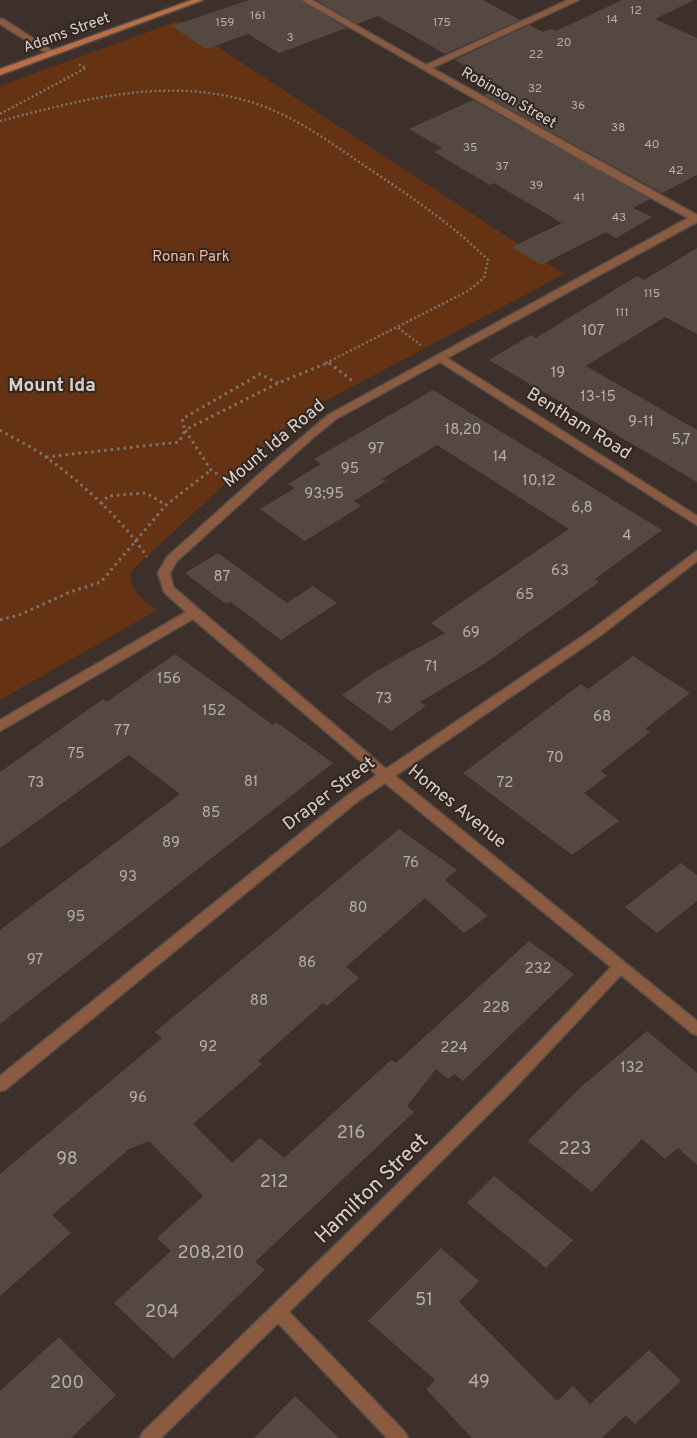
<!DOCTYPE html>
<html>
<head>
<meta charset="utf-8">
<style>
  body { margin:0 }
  canvas { display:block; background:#3d302a }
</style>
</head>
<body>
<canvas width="697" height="1438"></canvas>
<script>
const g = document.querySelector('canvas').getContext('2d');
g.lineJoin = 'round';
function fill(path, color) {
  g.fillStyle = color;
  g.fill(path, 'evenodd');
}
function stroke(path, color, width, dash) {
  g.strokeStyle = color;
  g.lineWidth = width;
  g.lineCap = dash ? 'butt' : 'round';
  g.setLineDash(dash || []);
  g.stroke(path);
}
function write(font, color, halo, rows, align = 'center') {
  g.font = font + ' Overpass,sans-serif';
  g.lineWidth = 4;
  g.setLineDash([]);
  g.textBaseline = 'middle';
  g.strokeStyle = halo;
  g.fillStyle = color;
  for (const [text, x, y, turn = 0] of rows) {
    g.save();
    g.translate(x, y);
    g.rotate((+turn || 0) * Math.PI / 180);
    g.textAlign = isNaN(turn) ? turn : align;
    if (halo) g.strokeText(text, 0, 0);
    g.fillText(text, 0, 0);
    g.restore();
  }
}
const green = new Path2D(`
  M178,21L564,274L299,415L131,571C129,592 142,599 157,610L0,700V86Z`);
const building = new Path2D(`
  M249,0H300L347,28L279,53L248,34L206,49L172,26Z
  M316,0H483L520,20L445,54L378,16L357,24Z
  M622,0H694L655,19L697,38V175L662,193L484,95L502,87L455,60L529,25L543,32L550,29L556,31Z
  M473,100L650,199L633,208L652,217L616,238L606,232L541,265L512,247L562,223L494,183L490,185L434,152L442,148L409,129Z
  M697,248V334L665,317L586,366L697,430V482L489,360L531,335L536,338L637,276L644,280Z
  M433,390L662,530L595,579L599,582L484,664L420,702L426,706L391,731L342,695L378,670L445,633L431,623L569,529L437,445L382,479L386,481L354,501L361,506L305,541L260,509L295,488L288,484L321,464L314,459Z
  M218,553L287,603L313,586L337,603L281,640L231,602L226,604L185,573Z
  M175,654L273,725L276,722L333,763L0,1024V930L180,794L129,755L0,848V772L103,699L107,702Z
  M633,656L690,693L645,729L650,732L601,771L607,776L584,793L619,821L572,855L463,773L581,684L588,689Z
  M399,829L457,870L445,880L488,916L464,933L425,898L346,967L359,978L327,1006L323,1003L258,1061L262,1064L193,1124L232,1163L260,1138L284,1158L391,1060L396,1063L529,941L574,974L463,1081L454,1074L448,1079L436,1069L407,1106L414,1112L255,1262L265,1270L173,1359L114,1303L171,1251L157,1238L203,1196L149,1141L129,1149L52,1215L71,1233L0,1296V1174L162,1038L155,1032Z
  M681,863L697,875V901L657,933L625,907Z
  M647,1031L697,1073V1165L678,1148L665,1159L642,1139L592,1192L528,1141L581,1087Z
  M494,1176L573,1240L546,1268L467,1203Z
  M441,1248L479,1281L459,1302L557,1401L573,1386L590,1404L649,1350L681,1381L635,1424L626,1415L602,1438H472L426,1389L435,1380L368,1321Z
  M59,1337L116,1395L71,1438H0V1391Z
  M295,1396L339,1438H254Z`);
const pathFar1 = new Path2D(`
  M0,114L86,68L78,64
  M0,121C84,99 171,75 257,104C296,117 331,143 365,166C408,195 451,223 488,260L484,278L468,291L324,364
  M398,328L421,345
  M329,363L331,364`);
const path = new Path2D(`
  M329,363L354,382
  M0,430C15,439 32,447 46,457C83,484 122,519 147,557
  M46,457L179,442L185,430L182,419L260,374L278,383
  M228,481L211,470L185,430L278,383L327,363
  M101,504L108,496L146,493L166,505
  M0,620L19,615L70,592L101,582L166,505L211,470`);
const minor = new Path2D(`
  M302,0H312L426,65L568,0H579L432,68L697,215V222L447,358L697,516V525L440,362L336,419L315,436L176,562L170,573L173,587L386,769L593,629L697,551V561L601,635L395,776L697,1021V1035L692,1033L621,975L511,1092L289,1312L405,1432L408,1438H387L278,1323L161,1438H140L143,1432C300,1278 460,1128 611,967L385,783L358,801L5,1090L0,1091V1076L348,795L377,775L193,619L0,731V720L186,612L164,592L158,573L167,557L267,467L328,415L688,218L596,168Z
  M0,19H3L56,53L49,55L0,24Z`);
const secondary = new Path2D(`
  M192,0H203L0,75V69Z`);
const farNumbernames = [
  ["12",636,12],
  ["161",258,17],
  ["14",612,21],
  ["159",225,24],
  ["175",442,24],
  ["3",290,39],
  ["20",564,44],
  ["22",536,56],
  ["32",535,90],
  ["36",578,107],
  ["38",618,129],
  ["40",652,146],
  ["35",470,149],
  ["37",502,168],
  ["42",676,172],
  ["39",536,187],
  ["41",579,199],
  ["43",619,219],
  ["115",652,295],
  ["111",622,314]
];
const farStreetnames = [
  ["Adams Street",67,34,-20],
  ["Robinson Street",508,99,30]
];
const farParknames = [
  ["Ronan Park",191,258]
];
const numberNames = [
  ["107",593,332],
  ["19",558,374],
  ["13-15",598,398],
  ["9-11",641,423],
  ["18,20",463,431],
  ["5,7",681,441],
  ["97",376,450],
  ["14",500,458],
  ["95",350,470],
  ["10,12",539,482],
  ["93;95",324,495],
  ["6,8",582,509],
  ["4",627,537],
  ["63",560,572],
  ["87",222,578],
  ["65",525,596],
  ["69",471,634],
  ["71",431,668],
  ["156",169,680],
  ["73",384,700],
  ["152",214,712],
  ["68",602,718],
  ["77",122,732],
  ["75",76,755],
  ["70",555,759],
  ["81",251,783],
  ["73",36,784],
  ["72",505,784],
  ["85",211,814],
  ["89",171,844],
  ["76",411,864],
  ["93",128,878],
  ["80",358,909],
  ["95",76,918],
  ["97",35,961],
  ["86",307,964],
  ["232",538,970],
  ["88",259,1002],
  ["228",496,1009],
  ["92",208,1048],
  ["224",454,1049],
  ["132",632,1069],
  ["96",138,1099]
];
const streetNames = [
  ["Bentham Road",578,425,32],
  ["Mount Ida Road",275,445,-40],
  ["Draper Street",330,795,-37],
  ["Homes Avenue",456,808,39]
];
const nearNumbernames = [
  ["216",351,1134],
  ["223",575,1150],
  ["98",67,1160],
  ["212",274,1183],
  ["208,210",211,1254],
  ["51",424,1301],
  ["204",162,1313],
  ["49",479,1383],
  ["200",67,1384]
];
const neighbourhoodNames = [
  ["Mount Ida",52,387]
];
const nearStreetnames = [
  ["Hamilton Street",373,1190,-44]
];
fill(green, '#653214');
fill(building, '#554841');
stroke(minor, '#594d47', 3);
stroke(secondary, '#594d47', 3);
stroke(pathFar1, '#7d726c', 2.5, [2, 2.5]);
stroke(path, '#7d726c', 3, [2.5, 4]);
fill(minor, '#8a5a41');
fill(secondary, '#ba6e44');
write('12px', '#b7aea8', null, farNumbernames);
write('15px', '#d8d0cb', '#332620', farStreetnames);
write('15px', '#f4b99a', '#332620', farParknames);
write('15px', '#b7aea8', null, numberNames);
write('18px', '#d8d0cb', '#332620', streetNames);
write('18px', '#b7aea8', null, nearNumbernames);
write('bold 19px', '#d8d0cb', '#332620', neighbourhoodNames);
write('21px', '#d8d0cb', '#332620', nearStreetnames);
</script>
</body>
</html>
